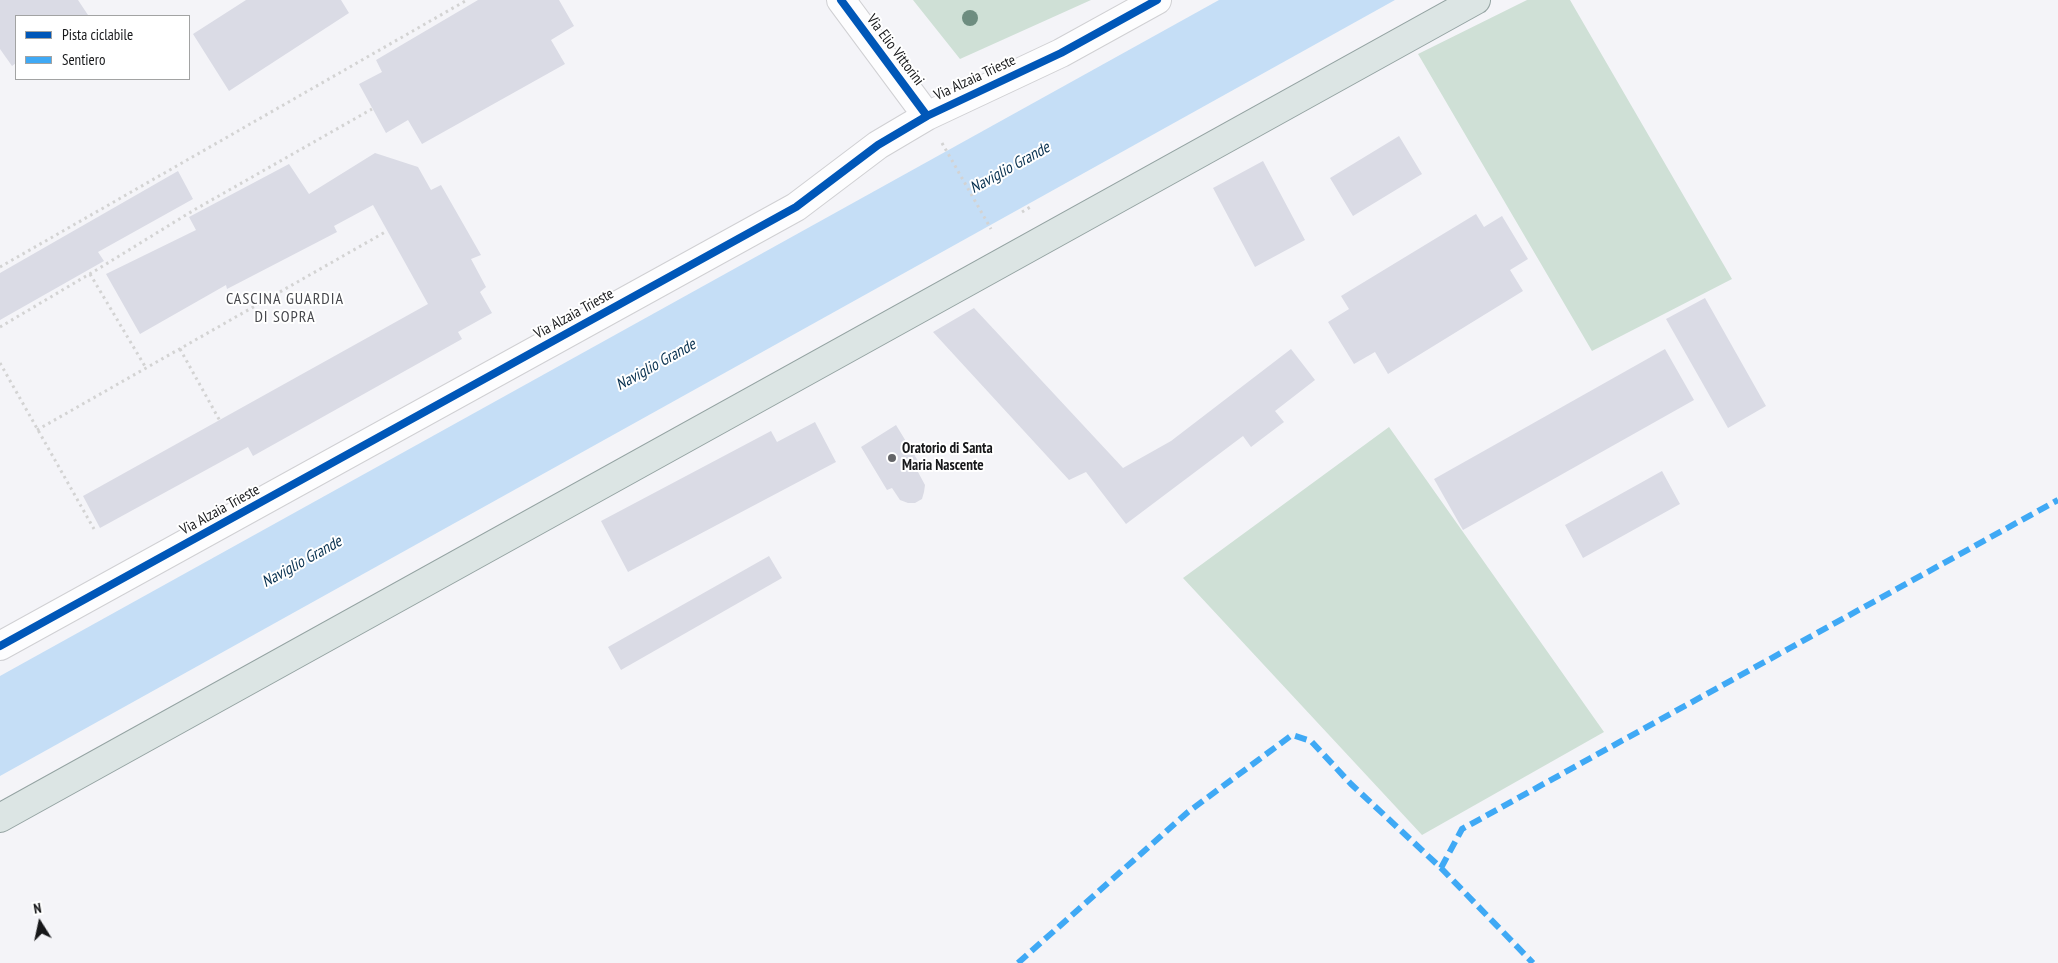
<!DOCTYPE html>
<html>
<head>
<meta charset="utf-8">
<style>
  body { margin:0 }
  #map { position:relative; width:2058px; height:963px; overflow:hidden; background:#f4f4f8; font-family:"PT Sans Narrow",sans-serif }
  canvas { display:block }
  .legend { position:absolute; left:15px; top:15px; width:175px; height:65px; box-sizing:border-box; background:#fff; border:1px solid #a2a3a3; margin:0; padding:6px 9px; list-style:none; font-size:15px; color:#17181a }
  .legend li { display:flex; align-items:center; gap:10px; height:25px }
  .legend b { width:25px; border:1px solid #a2a3a3 }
  .north { position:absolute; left:15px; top:898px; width:50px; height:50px; -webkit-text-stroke:4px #fff; paint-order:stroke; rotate:350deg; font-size:14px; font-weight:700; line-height:20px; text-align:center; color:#17181a }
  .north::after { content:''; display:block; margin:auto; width:18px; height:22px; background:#17181a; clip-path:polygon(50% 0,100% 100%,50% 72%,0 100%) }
</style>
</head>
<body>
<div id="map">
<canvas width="2058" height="963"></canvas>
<ul class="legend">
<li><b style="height:6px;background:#0057b8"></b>Pista ciclabile</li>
<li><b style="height:6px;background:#3fa9f5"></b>Sentiero</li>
</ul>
<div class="north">N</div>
</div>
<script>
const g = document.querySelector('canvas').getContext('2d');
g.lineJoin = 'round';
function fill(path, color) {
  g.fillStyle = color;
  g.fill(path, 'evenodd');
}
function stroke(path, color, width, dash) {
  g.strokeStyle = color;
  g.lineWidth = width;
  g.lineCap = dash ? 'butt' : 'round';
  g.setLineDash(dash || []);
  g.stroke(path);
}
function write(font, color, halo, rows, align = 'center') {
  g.font = font + ' "PT Sans Narrow",sans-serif';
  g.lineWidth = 4;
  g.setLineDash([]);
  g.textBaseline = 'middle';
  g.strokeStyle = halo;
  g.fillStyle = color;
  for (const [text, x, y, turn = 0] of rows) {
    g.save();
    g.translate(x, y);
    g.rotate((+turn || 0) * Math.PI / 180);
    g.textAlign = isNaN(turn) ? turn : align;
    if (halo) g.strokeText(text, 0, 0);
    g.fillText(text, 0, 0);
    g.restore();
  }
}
const green = new Path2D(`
  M913,0H1091L960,59Z
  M1527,0H1570L1732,279L1592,351L1418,54Z
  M1389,427L1604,732L1422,835L1183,578Z`);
const water = new Path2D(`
  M1219,0H1395L0,776V676Z`);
const building = new Path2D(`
  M0,0H78L88,15L86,16H16V63L12,66L0,49Z
  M246,0H341L349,13L229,91L193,34Z
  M478,0H559L574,26L551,40L565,64L422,144L408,120L386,133L359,84L382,72L376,60Z
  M1399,136L1422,174L1353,216L1330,178Z
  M375,153L418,167L431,190L441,185L481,255L471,259L486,287L480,292L492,313L458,332L462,339L253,456L248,447L100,528L83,496L428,304L373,205L334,226L337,232L227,289L226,285L140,334L106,274L196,230L189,217L289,164L309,194Z
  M1263,161L1305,240L1255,267L1213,188Z
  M178,171L193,199L98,252L104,261L0,320V273Z
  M1476,214L1484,227L1502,216L1528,259L1510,270L1523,291L1388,374L1375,352L1354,364L1328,322L1349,309L1341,296Z
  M1705,298L1766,406L1728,428L1666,319Z
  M974,308L1123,468L1171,441L1291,349L1315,380L1275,411L1284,422L1251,447L1243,436L1126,524L1086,472L1069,480L933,332Z
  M1665,349L1694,400L1463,530L1434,479Z
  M815,422L836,462L628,572L601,521L771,431L777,442Z
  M896,425L923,469L918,472L925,485L924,492L922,499L915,503H908L900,500L892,488L887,490L861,447Z
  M1662,471L1680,504L1583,558L1565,525Z
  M769,556L782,578L621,670L608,647Z`);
const path = new Path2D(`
  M942,143L991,229
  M1022,212L1032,206
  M0,267L467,0
  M90,274L146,368
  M0,327L98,269L194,210L372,109
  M180,349L220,421
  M0,363L94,529
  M37,430L387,231`);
const minor = new Path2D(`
  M841,0L927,116
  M0,646L796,207L878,145L927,116L1061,53L1157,0`);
const major = new Path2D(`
  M0,818L1476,0`);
const quiet = new Path2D(`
  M1441,868L1462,829L2058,500
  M1018,963L1188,812L1292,735L1311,741L1351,784L1441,868L1533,963`);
const cycleway = new Path2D(`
  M841,0L927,116
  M0,646L796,207L878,145L927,116L1061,53L1157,0`);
const trees = [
  [970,18]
];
const markers = [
  [892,458,5,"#646568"]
];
const streetNames = [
  ["Via Elio Vittorini",895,50,53],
  ["Via Alzaia Trieste",975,78,-25],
  ["Via Alzaia Trieste",574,314,-29],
  ["Via Alzaia Trieste",220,510,-29]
];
const poiNames = [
  ["Oratorio di Santa",902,449],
  ["Maria Nascente",902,466]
];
const waterNames = [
  ["Naviglio Grande",1010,168,-29],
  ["Naviglio Grande",656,365,-29],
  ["Naviglio Grande",302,562,-29]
];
const neighbourhoodNames = [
  ["CASCINA GUARDIA",285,299],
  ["DI SOPRA",285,317]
];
fill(green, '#cfe0d6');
fill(water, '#c5def6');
fill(building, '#dadbe5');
stroke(minor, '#d0d0d3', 30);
stroke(major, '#94a3a2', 30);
stroke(path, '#d3d3d3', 3, [2.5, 4]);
stroke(minor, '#fdfdfe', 28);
stroke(major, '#dce5e4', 28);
stroke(quiet, '#3fa9f5', 6, [12, 6]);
stroke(cycleway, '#0057b8', 8);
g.fillStyle = '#6e8d80';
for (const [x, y] of trees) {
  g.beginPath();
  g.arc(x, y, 8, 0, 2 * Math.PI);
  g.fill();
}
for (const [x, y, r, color] of markers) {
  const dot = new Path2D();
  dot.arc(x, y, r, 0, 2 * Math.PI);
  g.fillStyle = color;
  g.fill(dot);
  stroke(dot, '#fff', 2);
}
write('15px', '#17181a', '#fff', streetNames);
write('bold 15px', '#17181a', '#fff', poiNames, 'left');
write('italic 16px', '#07304f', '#fff', waterNames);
g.letterSpacing = '1px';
write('16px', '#46474c', '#fff', neighbourhoodNames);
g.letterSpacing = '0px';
</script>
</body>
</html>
